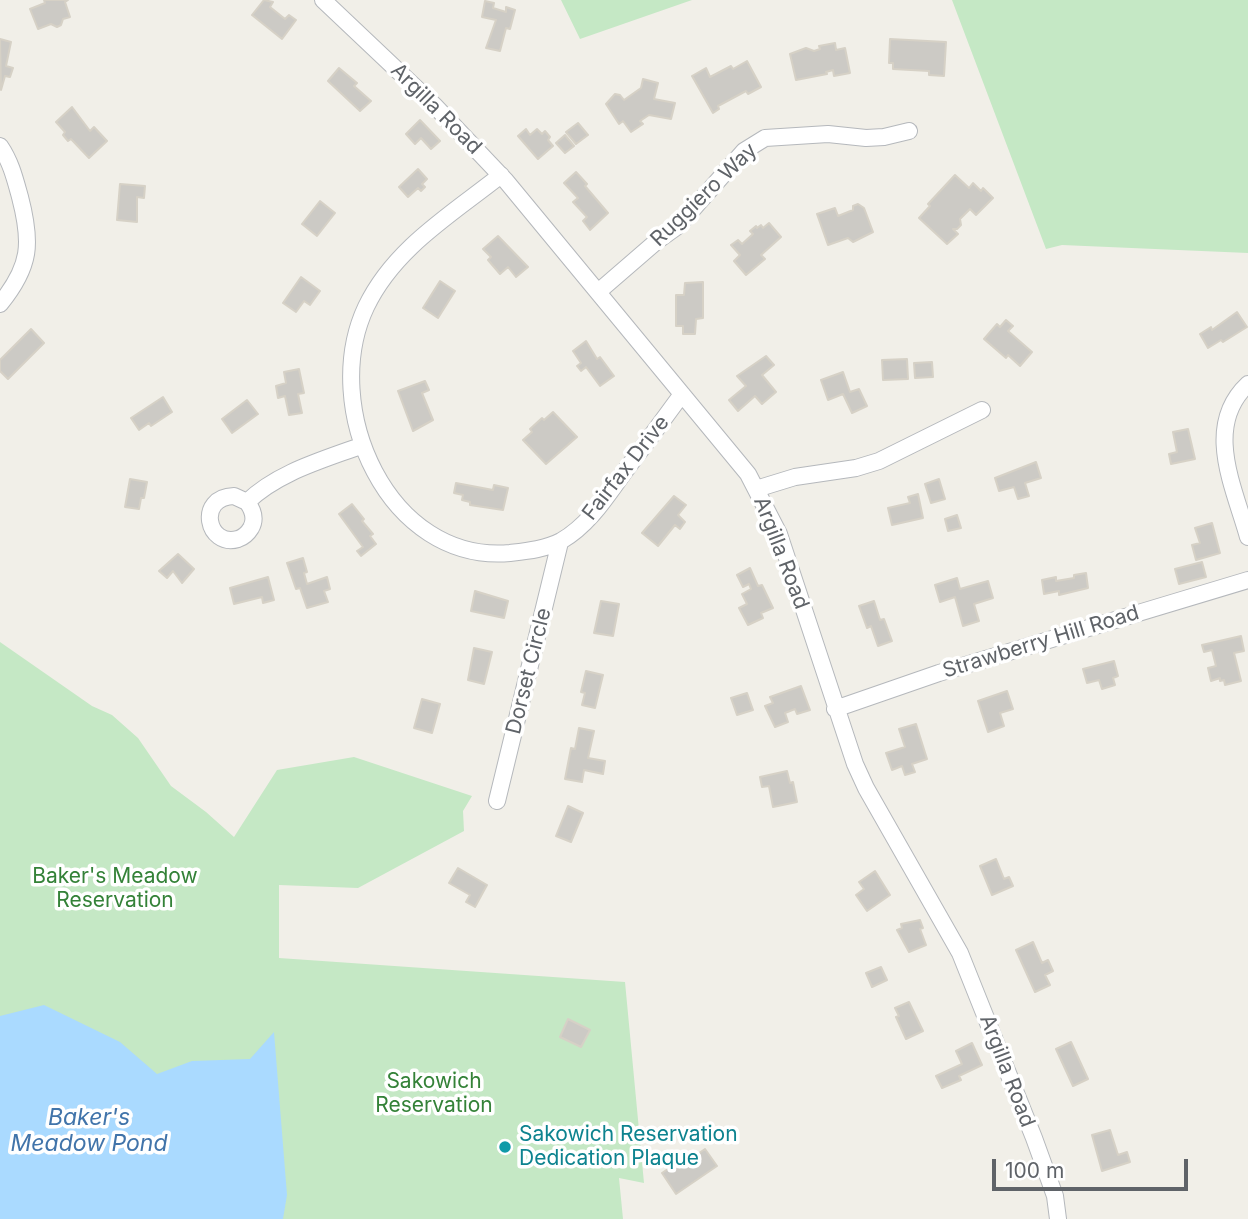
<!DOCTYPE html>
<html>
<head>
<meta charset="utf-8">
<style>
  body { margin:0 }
  #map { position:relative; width:1248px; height:1219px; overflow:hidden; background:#f1efe8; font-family:Inter,sans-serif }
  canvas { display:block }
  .scale { position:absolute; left:992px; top:1159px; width:196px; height:32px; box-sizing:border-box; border:4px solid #5f6368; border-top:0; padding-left:9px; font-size:21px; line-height:24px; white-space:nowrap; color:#5f6368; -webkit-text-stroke:5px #fff; paint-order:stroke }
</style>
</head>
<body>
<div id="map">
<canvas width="1248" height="1219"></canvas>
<div class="scale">100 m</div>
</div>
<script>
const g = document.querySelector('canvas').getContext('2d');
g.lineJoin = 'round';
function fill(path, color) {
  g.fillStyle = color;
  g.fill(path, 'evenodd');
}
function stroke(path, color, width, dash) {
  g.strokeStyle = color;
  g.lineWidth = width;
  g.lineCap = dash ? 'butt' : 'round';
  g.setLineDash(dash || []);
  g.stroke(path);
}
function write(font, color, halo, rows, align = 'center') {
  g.font = font + ' Inter,sans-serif';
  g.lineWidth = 7;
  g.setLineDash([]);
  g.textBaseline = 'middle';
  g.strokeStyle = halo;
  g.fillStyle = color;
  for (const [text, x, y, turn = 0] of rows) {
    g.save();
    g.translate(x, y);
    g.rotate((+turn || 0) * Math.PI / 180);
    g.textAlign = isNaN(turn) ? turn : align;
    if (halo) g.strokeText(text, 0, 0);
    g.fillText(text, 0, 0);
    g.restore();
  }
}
const green = new Path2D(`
  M561,0H692L580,39Z
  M952,0H1248V253L1062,245L1046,249Z
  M0,642L92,706L112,715L138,738L171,786L206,812L234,837L277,770L354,757L472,796L463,811L464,831L358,888L279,885V958L625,982L644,1183L619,1178L623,1219H0Z`);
const water = new Path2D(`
  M44,1005L120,1042L157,1074L192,1061L250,1059L274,1032L287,1195L283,1219H0V1016Z`);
const building = new Path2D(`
  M44,0H68L65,2L70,17L63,19L61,25L57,27L51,24L38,29L30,9L45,3Z
  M264,0L273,2L270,7L285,19L289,15L296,20L282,39L252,15Z
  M485,1L494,3L493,8L506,12V7L515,10L510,29L506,28L500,51L486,48L496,20L482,17Z
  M0,39L11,42L6,66L13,68L10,77L5,76L1,90Z
  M890,39L946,42L944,76L929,75V71L893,69V63H889Z
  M835,43L836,50L845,48L850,73L834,76L833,70L826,72L827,74L796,80L790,54L806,48L814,51L820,49L819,46Z
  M747,61L761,87L748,94L746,91L718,106L719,109L713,113L692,76L706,68L710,77L731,66L733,69Z
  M339,68L357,83L354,86L371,101L360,111L328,81Z
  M643,79L658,83L654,99L675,103L671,119L649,115L640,121L643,124L631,132L623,121L619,124L606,104L615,94L620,95L624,100L641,88Z
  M72,107L90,131L94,127L107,141L89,158L71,139L68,141L63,135L65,132L56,122Z
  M420,120L440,141L431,149L421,138L415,144L406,134Z
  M578,123L588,135L576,144L566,132Z
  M526,129L530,135L537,129L542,134L545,131L550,137L548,140L553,146L538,159L518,136Z
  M565,135L574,146L565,153L556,143Z
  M418,169L427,179L422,184L425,187L421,191L418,188L408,197L399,187Z
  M576,172L587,184L585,186L608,213L590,230L583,221L587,217L573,202L578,198L564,183Z
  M955,175L969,188L973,183L981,191L983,188L993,198L976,215L970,209L960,219L961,225L957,229H953L958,234L947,244L919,218L930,206L928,204Z
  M120,184L145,186L144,198L137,197V222L117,220Z
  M320,201L335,213L317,236L302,224Z
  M858,204L864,208L873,232L853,242L848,238L828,245L817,214L835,208L838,216L853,210V206Z
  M769,223L781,237L761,255L765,259L746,275L734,261L740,255L731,245L738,240L742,244L753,234L750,231L756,226L757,228L761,225L763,228Z
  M498,236L528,267L516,277L508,267L500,274L488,260L491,257L483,249Z
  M301,277L320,291L310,305L304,301L296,312L283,303Z
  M440,281L455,291L438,318L423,308Z
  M703,282V318L696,319L695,334H683V326H676V295H684L685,283Z
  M1237,312L1247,327L1223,342L1221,340L1208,348L1200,334L1211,327L1212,330Z
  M1006,320L1013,326L1008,331L1032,352L1020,366L1008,355L1006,358L984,339L997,324L1000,327Z
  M31,329L44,343L8,379L0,371V360Z
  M586,341L597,359L600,357L614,376L600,386L586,367L581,371L577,366L581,363L573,351Z
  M766,356L774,365L762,375L776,392L762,404L755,396L738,411L729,400L746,386L737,376Z
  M907,359L908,379L883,380L882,360Z
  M932,362L933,377L915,378L914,363Z
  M299,369L304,393L298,394L302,413L289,415L285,396L278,398L276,386L286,383L284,372Z
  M843,372L850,392L859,389L867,406L852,413L843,394L828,400L821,380Z
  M425,381L429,390L422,393L433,420L413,431L398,391Z
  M163,397L172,412L151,426L149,423L139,430L131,418Z
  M247,400L258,414L232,433L222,419Z
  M553,412L577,437L546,464L523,440L532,432L530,429L542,418L544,420Z
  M1188,429L1195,459L1171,464L1169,454L1177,452L1173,432Z
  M1036,462L1041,478L1025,483L1029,496L1018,499L1014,487L999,491L995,478Z
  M130,479L147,482L144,498H141L139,509L125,507Z
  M939,479L945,499L931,503L925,484Z
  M456,483L493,490L494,485L508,488L503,510L470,505V502L462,500L463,495L454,493Z
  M918,494L923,518L892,525L888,508L910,503L908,497Z
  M674,496L686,505L678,515L685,522L680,529L675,525L658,546L642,533Z
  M352,504L364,519L362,521L373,534L370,536L376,544L361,556L357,551L363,547L339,514Z
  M957,515L961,528L948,531L945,519Z
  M1212,523L1220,553L1196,560L1192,545L1200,543L1195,528Z
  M178,554L194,569L182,583L173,571L167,578L159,571Z
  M303,558L307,572L304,573L307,584L327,577L330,589L324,591L328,602L307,608L300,588L296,589L287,563Z
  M1202,562L1206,577L1179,584L1175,569Z
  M750,568L758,586L762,585L773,608L761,613L763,618L748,625L739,608L747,604L742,594L751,589L749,584L743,587L737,575Z
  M1086,573L1088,588L1059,595V591L1044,594L1042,580L1056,577V581L1074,578V575Z
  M268,577L274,600L263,603L262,597L234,604L230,588Z
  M957,578L960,589L988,581L993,598L974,604L979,621L963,626L955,597L940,602L935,585Z
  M475,591L508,601L504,618L471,611Z
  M601,601L619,604L613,636L594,633Z
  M874,601L880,620L884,619L892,641L878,646L871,626L867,628L859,606Z
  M1241,636L1244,651L1234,653L1241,681L1225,685L1224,680L1220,681V678L1211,681L1208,668L1216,666L1212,650L1204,652L1202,645Z
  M474,648L492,652L484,684L468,680Z
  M1114,661L1118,676L1113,678L1115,685L1102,689L1099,680L1087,683L1083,669Z
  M586,671L603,675L595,708L582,705L585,693L581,692Z
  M801,686L810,710L797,714L795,709L785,713L788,722L775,727L765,706L773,703L770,697Z
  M1007,691L1013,709L1000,713L1004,726L988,732L978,701Z
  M747,693L753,710L737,715L731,698Z
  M422,699L440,704L432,733L414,728Z
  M916,724L927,759L912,764L915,772L905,775L902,766L892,770L886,753L905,747L899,729Z
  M579,728L594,731L588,758L605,761L603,774L584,770L582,782L565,779L571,748L575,749Z
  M787,771L790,783L793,782L797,802L773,807L769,786L762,787L760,777Z
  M568,806L583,813L571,842L556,836Z
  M996,859L1004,879L1009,877L1013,886L992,895L980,866Z
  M458,868L487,885L475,907L466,902L470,895L449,883Z
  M875,871L890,895L867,911L856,895L864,889L859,882Z
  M920,920L923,928L920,929L926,945L909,952L897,930L902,928L901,924Z
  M1033,942L1042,963L1048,960L1053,971L1045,975L1050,985L1035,992L1016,950Z
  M881,967L887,980L872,987L866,973Z
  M909,1002L923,1031L906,1039L896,1017L899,1016L895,1008Z
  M568,1019L590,1030L581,1047L560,1037Z
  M1071,1042L1088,1079L1073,1086L1056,1049Z
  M972,1043L982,1065L959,1076L961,1080L942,1088L936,1076L962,1064L956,1051Z
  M1110,1130L1118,1155L1127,1152L1130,1162L1102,1171L1092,1135Z
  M705,1149L717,1166L676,1194L662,1173L678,1162L680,1166Z`);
const minor = new Path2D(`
  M323,0L434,105L506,181L748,474L779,534L855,764L866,788L960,953L1034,1138L1055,1196L1058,1219
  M0,146C11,162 15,179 20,197C32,243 31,266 0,304
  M501,175C452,214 394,248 366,307C319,407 388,564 510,553C527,551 546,549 561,541C589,525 607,496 625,471C644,446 663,420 682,394
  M598,292L657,241L678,226L744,151L765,138L828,134L866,138L884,137L909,131
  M1248,384C1203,426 1234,487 1248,537
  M756,489L795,477L856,468L879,461L982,410
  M247,502C253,510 256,519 251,528C248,533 244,537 238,539C207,548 196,497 234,496L247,502C278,472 323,460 363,445
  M835,709L939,673L1248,580
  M497,801L560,542`);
const markers = [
  [505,1147,7,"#0f9aa8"]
];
const streetNames = [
  ["Argilla Road",436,109,45],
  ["Ruggiero Way",704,195,-44],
  ["Fairfax Drive",626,468,-52],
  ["Argilla Road",781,553,69],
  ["Strawberry Hill Road",1041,642,-17],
  ["Dorset Circle",529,671,-76],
  ["Argilla Road",1007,1071,69]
];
const parkNames = [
  ["Baker's Meadow",115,877],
  ["Reservation",115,901],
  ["Sakowich",434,1082],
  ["Reservation",434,1106]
];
const cultureNames = [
  ["Sakowich Reservation",519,1135],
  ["Dedication Plaque",519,1159]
];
const waterNames = [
  ["Baker's",89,1118],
  ["Meadow Pond",89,1144]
];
fill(green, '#c5e8c5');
fill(water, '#aadaff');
fill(building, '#cccac5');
stroke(building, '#d6d1c6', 2);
stroke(minor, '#b5b8bc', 18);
stroke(minor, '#fff', 16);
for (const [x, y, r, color] of markers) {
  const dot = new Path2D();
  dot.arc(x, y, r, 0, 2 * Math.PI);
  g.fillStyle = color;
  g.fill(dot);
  stroke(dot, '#fff', 2.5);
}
write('21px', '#5f6368', '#fff', streetNames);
write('21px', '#348238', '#fff', parkNames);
write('21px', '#0d838f', '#fff', cultureNames, 'left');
write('italic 23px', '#4174aa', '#fff', waterNames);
</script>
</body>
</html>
